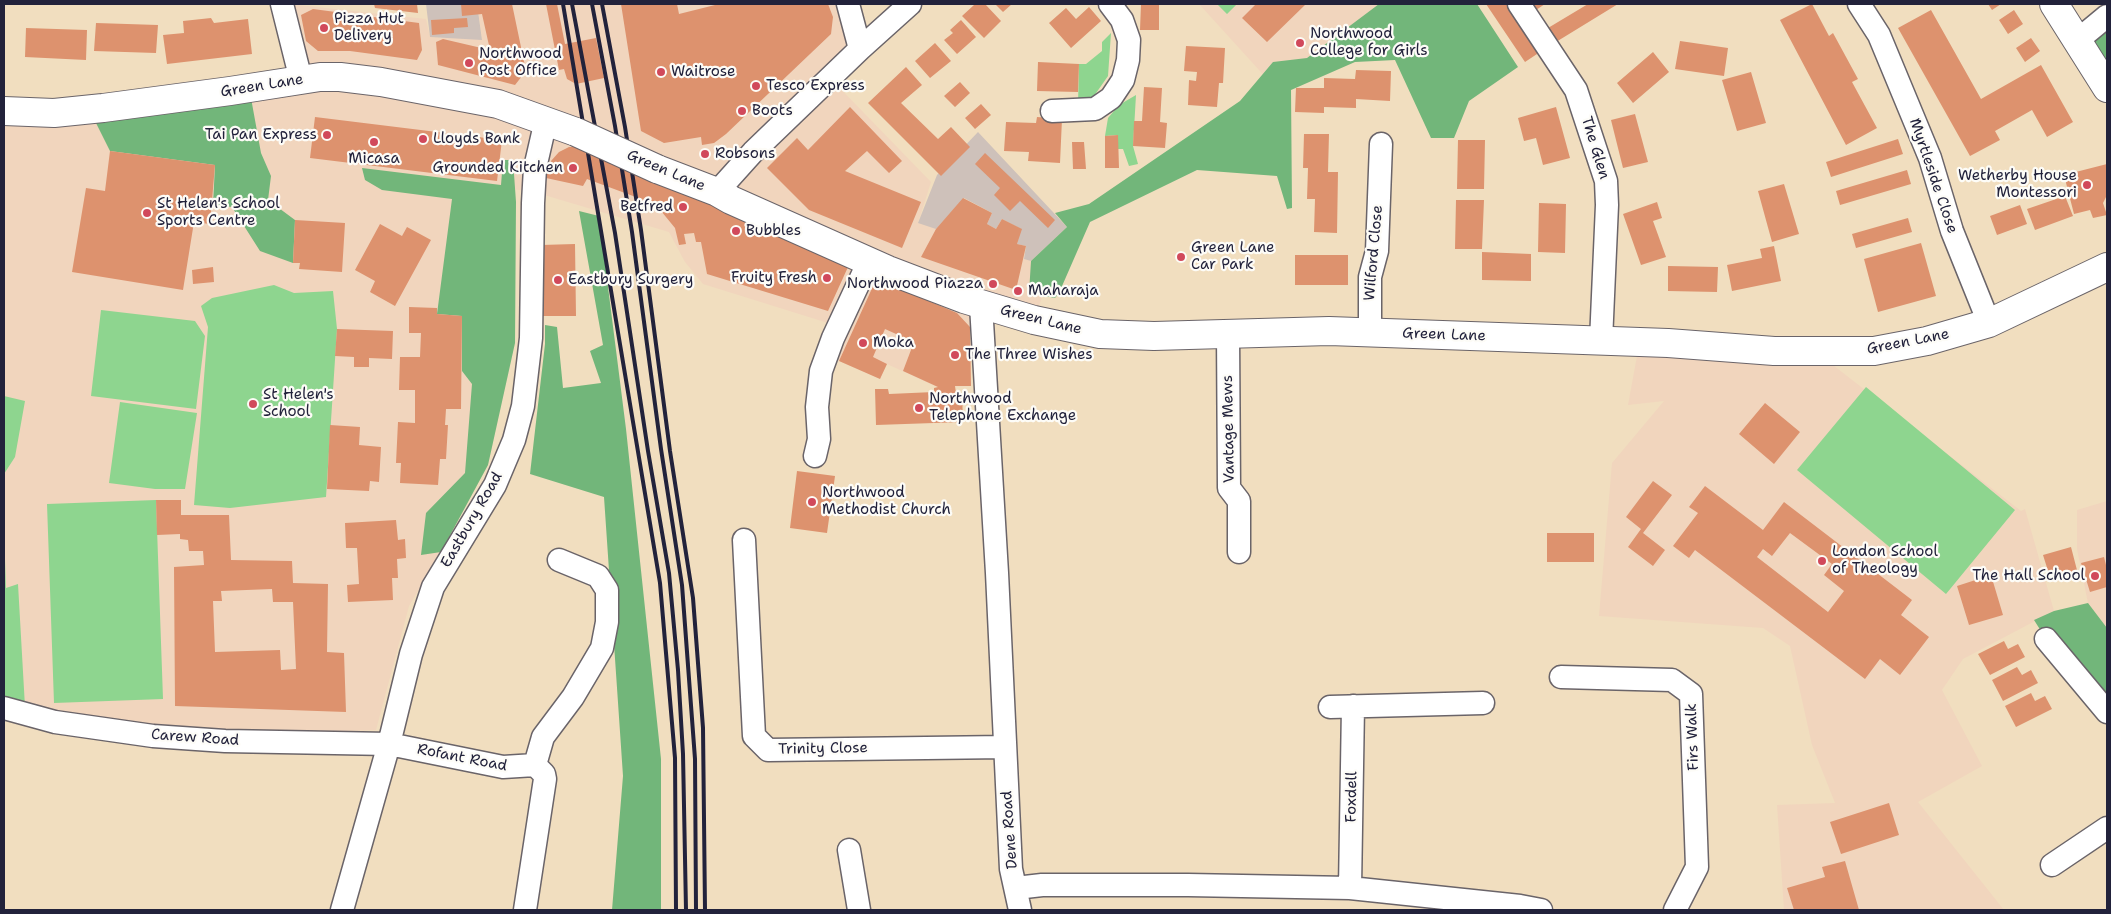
<!DOCTYPE html>
<html>
<head>
<meta charset="utf-8">
<style>
  body { margin:0 }
  #map { position:relative; width:2111px; height:914px; overflow:hidden; background:#f1debf; font-family:"Shantell Sans",sans-serif }
  canvas { display:block }
  .frame { position:absolute; inset:0; border:5px solid #22223b; pointer-events:none }
</style>
</head>
<body>
<div id="map">
<canvas width="2111" height="914"></canvas>
<div class="frame"></div>
</div>
<script>
const ctx = document.querySelector('canvas').getContext('2d');
ctx.lineJoin = 'round';
function fillPath(path, color) { ctx.fillStyle = color; ctx.fill(path, 'evenodd'); }
const toPath = rows => new Path2D(rows.map(r => 'M' + r).join(''));
function stroke(path, color, width, dash) { ctx.strokeStyle = color; ctx.lineWidth = width; ctx.lineCap = dash ? 'butt' : 'round'; ctx.setLineDash(dash || []); ctx.stroke(path); }
function drawText(font, color, halo, rows, align = 'center') {
  ctx.font = font + ' "Shantell Sans",sans-serif'; ctx.lineWidth = 4.5; ctx.setLineDash([]); ctx.textBaseline = 'middle'; ctx.strokeStyle = halo; ctx.fillStyle = color; for (const [text, x, y, turn = 0] of rows) {
    ctx.save(); ctx.translate(x, y); ctx.rotate((+turn || 0) * Math.PI / 180); ctx.textAlign = isNaN(turn) ? turn : align; if (halo) ctx.strokeText(text, 0, 0); ctx.fillText(text, 0, 0); ctx.restore();
  }
}
const built = toPath([
  [289,4,426,19,430,37,482,39,477,4,848,4,860,49,830,78,931,182,918,223,963,198,1022,229,1026,246,1024,259,1053,266,1034,320,970,316,971,386,937,387,887,364,880,379,839,361,828,323,703,284,685,262,669,232,534,192,342,166,515,193,515,343,488,465,441,552,409,606,376,730,225,735,170,731,4,701,4,120,294,92],
  [1199,4,1418,4,1269,81],
  [1637,356,1829,362,2021,511,2025,509,2054,611,1963,659,1942,690,1982,766,1918,802,2004,910,1784,910,1777,805,1835,803,1812,745,1790,646,1763,628,1599,616,1612,463,1664,401,1628,405],
  [2107,501,2107,628,2088,603,2077,549,2077,510]
]);
const industrial = toPath([
  [426,4,477,4,482,40,430,37],
  [978,132,1067,227,1031,261,1024,259,1026,246,1017,244,1021,229,1002,219,996,229,987,224,992,213,964,198,936,229,918,223,937,175]
]);
const green = toPath([
  [1217,4,1237,4,1227,14],
  [1111,33,1108,76,1094,96,1083,104,1078,105,1079,64,1086,64,1102,51,1102,42],
  [1136,95,1133,146,1138,164,1129,166,1123,149,1118,149,1118,135,1105,136,1108,118,1119,105],
  [274,285,294,293,333,291,337,329,326,497,230,508,194,505,208,327,201,306,212,298],
  [101,310,195,321,205,336,196,409,91,396],
  [1866,387,2015,510,1946,594,1797,470],
  [4,396,25,401,15,457,4,474],
  [120,402,197,413,185,489,155,489,109,483],
  [156,500,163,699,54,703,47,504],
  [4,530,6,588,18,584,25,707,4,701]
]);
const forest = toPath([
  [1379,4,1477,4,1518,67,1469,101,1454,138,1431,138,1395,60,1355,62,1291,90,1292,208,1287,209,1277,176,1197,170,1090,222,1059,293,1055,298,1029,293,1031,261,1067,227,1055,213,1089,204,1240,101,1273,62,1307,58],
  [2107,20,2107,77,2090,52,2091,33],
  [251,98,261,153,271,176,268,200,295,220,293,263,260,251,232,207,213,205,215,165,110,151,94,119],
  [503,160,513,160,516,202,515,343,488,465,441,552,421,555,426,513,465,473,472,384,462,371,462,316,437,314,452,199,382,190,365,180,362,168,501,185],
  [579,211,599,216,626,429,661,759,661,910,612,910,623,776,604,497,530,474,545,344,545,325,557,327,563,388,601,383,590,351,603,345],
  [2088,603,2107,628,2107,712,2046,639,2034,620,2054,611]
]);
const building = toPath([
  [374,4,417,4,418,13,375,8],
  [461,4,512,4,526,71,515,85,438,65,436,42,443,39,490,50,482,14,462,16],
  [546,4,557,4,565,44,596,38,604,78,576,84,567,79,564,69,559,70],
  [621,4,677,4,679,14,719,4,828,4,833,17,831,34,726,134,714,143,702,145,701,137,664,143,641,131],
  [972,4,985,4,1001,21,984,38,962,16,974,5],
  [995,4,1012,4,1003,12],
  [1141,4,1159,4,1159,30,1140,30],
  [1256,4,1306,4,1267,42,1242,18],
  [1486,4,1508,4,1540,52,1525,62],
  [1527,4,1545,4,1533,12],
  [1588,4,1618,4,1556,42,1548,28],
  [1812,4,1829,36,1833,33,1858,79,1852,82,1877,128,1846,145,1780,20],
  [1988,4,2001,4,1992,10],
  [1089,7,1101,21,1071,48,1049,23,1066,8,1076,19],
  [313,9,419,23,422,50,417,60,350,51,318,51,306,41,301,15],
  [1931,10,1981,99,2041,65,2073,122,2047,137,2032,110,1995,131,2000,140,1970,156,1898,28],
  [2014,10,2023,24,2008,34,1999,20],
  [211,18,214,23,248,19,252,54,167,64,163,35,184,33,183,21],
  [467,18,468,27,454,28,454,33,432,35,431,20],
  [961,20,976,37,957,54,944,40,953,33,950,30],
  [96,23,158,25,156,53,94,51],
  [26,28,87,30,86,60,25,57],
  [2031,38,2040,51,2025,62,2016,48],
  [1680,41,1728,48,1724,76,1675,69],
  [935,43,951,61,930,78,915,61],
  [1186,46,1225,48,1223,83,1219,83,1217,107,1188,105,1189,80,1196,81,1197,72,1184,71],
  [1653,52,1669,72,1633,103,1617,83],
  [1038,62,1079,64,1078,92,1037,91],
  [906,67,922,85,901,103,938,139,951,127,970,147,941,176,868,103],
  [1356,70,1391,71,1390,101,1356,99,1356,108,1324,107,1324,113,1295,112,1296,88,1324,88,1324,78,1355,79],
  [1751,72,1766,123,1737,131,1722,80],
  [960,82,970,93,955,107,944,96],
  [1144,87,1162,88,1160,122,1167,123,1165,148,1133,146,1134,121,1142,121],
  [981,104,991,115,975,129,965,118],
  [850,107,902,161,889,173,867,151,845,171,921,202,902,248,809,210,767,168,797,138,808,150],
  [1556,107,1570,158,1543,165,1536,138,1524,141,1518,118],
  [1635,114,1648,162,1623,168,1611,120],
  [315,117,502,140,497,181,310,158],
  [1037,117,1062,119,1060,163,1028,161,1029,152,1004,151,1006,122,1036,123],
  [1304,134,1329,134,1328,172,1338,172,1337,233,1314,232,1315,199,1307,199,1308,168,1303,168],
  [1118,135,1119,168,1105,168,1105,136],
  [1898,139,1903,154,1831,177,1826,162],
  [1458,140,1485,140,1484,189,1457,189],
  [1072,142,1084,142,1086,169,1073,169],
  [569,147,583,147,848,267,828,311,707,274,701,242,696,242,694,233,684,234,686,244,679,245,675,228,657,206,652,203,587,179,583,186,546,178,551,161,559,152],
  [110,151,215,165,210,224,194,222,183,290,72,272,86,188,105,191],
  [985,153,1055,220,1048,228,1020,201,1010,211,994,195,1000,188,975,164],
  [2107,164,2107,195,2103,203,2107,215,2093,218,2090,210,2074,214,2064,175],
  [1907,170,1911,184,1840,205,1836,191],
  [1784,184,1799,234,1772,242,1758,191],
  [2065,196,2073,216,2035,230,2027,209],
  [963,198,992,213,987,224,996,229,1002,219,1022,229,1017,244,1026,246,1016,290,921,257,936,229],
  [1456,200,1484,200,1482,249,1455,249],
  [1657,202,1662,218,1653,221,1666,257,1641,265,1623,214],
  [1539,203,1566,204,1565,253,1538,252],
  [2020,205,2027,224,1997,235,1990,216],
  [1908,218,1912,232,1856,248,1852,234],
  [295,220,345,223,342,272,299,269,300,263,293,263],
  [380,224,402,236,407,227,431,240,395,306,370,292,375,281,355,270],
  [1921,243,1936,296,1878,312,1864,259],
  [575,244,576,316,542,316,541,245],
  [1774,246,1781,281,1732,291,1727,265,1762,258,1760,249],
  [1482,252,1531,254,1531,281,1482,280],
  [1295,255,1348,255,1348,285,1295,285],
  [1668,266,1718,267,1717,292,1668,291],
  [213,267,214,282,193,284,192,270],
  [882,281,957,313,970,327,971,386,955,386,956,393,962,393,963,422,876,425,875,389,888,389,889,394,934,392,934,388,938,387,903,371,914,342,885,329,873,357,887,364,880,379,839,361,874,284],
  [409,307,437,308,437,314,462,316,461,409,446,409,445,425,448,425,446,459,440,459,438,485,400,483,401,463,396,463,398,422,415,423,415,390,399,390,400,357,420,357,421,333,409,333],
  [337,329,393,331,392,359,369,358,369,367,354,367,354,357,335,356],
  [1765,403,1800,432,1774,464,1739,434],
  [330,425,360,427,359,445,381,447,379,482,370,481,369,491,327,489],
  [797,471,835,476,827,533,790,528],
  [1653,481,1672,495,1643,533,1665,550,1653,566,1628,547,1641,529,1626,517],
  [1705,486,1763,530,1784,502,1912,600,1901,615,1929,637,1900,675,1880,659,1865,679,1695,550,1689,558,1673,546,1698,513,1689,507],
  [1790,533,1832,564,1824,575,1844,591,1828,612,1757,557,1763,549,1772,556],
  [156,500,181,500,181,515,229,515,231,560,292,561,293,583,328,584,327,652,344,653,346,712,175,706,174,567,204,565,203,551,189,551,188,540,180,539,180,534,157,535],
  [272,589,273,602,293,602,296,669,281,670,280,650,215,652,213,601,222,601,221,591],
  [396,520,398,540,405,539,406,558,397,559,398,578,392,578,393,600,348,602,347,585,359,584,357,548,346,548,345,523],
  [1547,533,1594,533,1594,562,1547,562],
  [2071,547,2078,574,2062,578,2061,571,2049,574,2043,555],
  [2104,557,2107,569,2107,587,2090,592,2081,563],
  [1991,575,2003,615,1969,625,1957,586],
  [2004,641,2008,649,2018,644,2025,657,1990,675,1978,654],
  [2017,667,2022,675,2031,670,2038,683,2003,701,1992,680],
  [2031,693,2035,701,2045,696,2052,709,2016,727,2005,706],
  [1889,803,1899,835,1841,854,1830,822],
  [1845,861,1859,910,1794,910,1787,888,1825,877,1822,867]
]);
const minor = toPath([
  [282,4,301,80],
  [848,4,860,49],
  [1519,4,1576,90,1606,181,1607,205,1601,341],
  [1859,4,1879,35,1930,158,1952,231,1989,323],
  [2078,40,2107,16],
  [1052,111,1095,109,1111,98,1123,80,1128,60,1129,40,1122,20,1110,4],
  [717,192,753,152,860,49,910,4],
  [981,305,997,573,1011,869,1020,910],
  [1228,333,1229,488,1239,501,1239,552],
  [1370,333,1370,277,1377,251,1381,144],
  [815,456,819,439,817,407,821,371,833,338,869,261],
  [744,540,754,736,768,750,1005,747],
  [2046,639,2107,712],
  [1561,677,1672,680,1691,694,1697,867,1675,910],
  [1330,707,1483,703],
  [4,708,55,722,153,736,225,741,389,744,503,767,535,765,544,774,545,779,525,910],
  [535,765,543,737,573,697,602,648,607,622,607,590,598,576,559,560],
  [849,850,859,910],
  [2052,865,2107,828],
  [1016,888,1042,885,1188,885,1350,888,1520,906,1541,910],
  [1350,888,1353,706],
  [342,910,389,744,411,654,433,587,495,485,514,440,523,406,531,338,533,203,535,168,546,120]
]);
const major = toPath([
  [2054,4,2107,88],
  [4,111,54,113,103,108,230,91,320,77,340,77,381,82,498,104,576,132],
  [657,169,717,192,731,200,888,270,964,299,1034,320,1100,334,1154,336,1329,331,1668,343,1774,351,1874,351,1927,341,1989,323,2107,267]
]);
const rail = toPath([
  [563,4,660,583,675,758,676,910],
  [572,4,615,233,648,451,669,573,678,670,683,754,686,910],
  [592,4,615,126,632,232,661,449,682,585,695,759,696,910],
  [602,4,625,127,641,230,670,451,693,598,703,728,705,910]
]);
const majorBridge = toPath([
  [576,132,657,169]
]);
const markers = [
  [324,28,5,"#d1495b"],
  [1300,43,5,"#d1495b"],
  [469,63,5,"#d1495b"],
  [661,72,5,"#d1495b"],
  [756,86,5,"#d1495b"],
  [742,111,5,"#d1495b"],
  [327,135,5,"#d1495b"],
  [423,139,5,"#d1495b"],
  [374,142,5,"#d1495b"],
  [705,154,5,"#d1495b"],
  [573,168,5,"#d1495b"],
  [2087,185,5,"#d1495b"],
  [683,207,5,"#d1495b"],
  [147,213,5,"#d1495b"],
  [736,231,5,"#d1495b"],
  [1181,257,5,"#d1495b"],
  [827,278,5,"#d1495b"],
  [558,280,5,"#d1495b"],
  [993,284,5,"#d1495b"],
  [1018,291,5,"#d1495b"],
  [863,343,5,"#d1495b"],
  [955,355,5,"#d1495b"],
  [253,404,5,"#d1495b"],
  [919,408,5,"#d1495b"],
  [812,502,5,"#d1495b"],
  [1822,561,5,"#d1495b"],
  [2095,576,5,"#d1495b"]
];
const poiNames = [
  ["Pizza Hut",334,19],
  ["Delivery",334,36],
  ["Northwood",1310,34],
  ["College for Girls",1310,51],
  ["Northwood",479,54],
  ["Post Office",479,71],
  ["Waitrose",671,72],
  ["Tesco Express",766,86],
  ["Boots",752,111],
  ["Tai Pan Express",317,135,"right"],
  ["Lloyds Bank",433,139],
  ["Robsons",715,154],
  ["Micasa",374,159,"center"],
  ["Grounded Kitchen",563,168,"right"],
  ["Wetherby House",2077,176,"right"],
  ["Montessori",2077,193,"right"],
  ["St Helen's School",157,204],
  ["Sports Centre",157,221],
  ["Betfred",673,207,"right"],
  ["Bubbles",746,231],
  ["Green Lane",1191,248],
  ["Car Park",1191,265],
  ["Fruity Fresh",817,278,"right"],
  ["Eastbury Surgery",568,280],
  ["Northwood Piazza",983,284,"right"],
  ["Maharaja",1028,291],
  ["Moka",873,343],
  ["The Three Wishes",965,355],
  ["St Helen's",263,395],
  ["School",263,412],
  ["Northwood",929,399],
  ["Telephone Exchange",929,416],
  ["Northwood",822,493],
  ["Methodist Church",822,510],
  ["London School",1832,552],
  ["of Theology",1832,569],
  ["The Hall School",2085,576,"right"]
];
const streetNames = [
  ["Green Lane",262,86,-9],
  ["The Glen",1595,148,73],
  ["Green Lane",666,171,23],
  ["Myrtleside Close",1933,176,71],
  ["Wilford Close",1374,253,-85],
  ["Green Lane",1041,320,14],
  ["Green Lane",1444,335,2],
  ["Green Lane",1908,342,-11],
  ["Vantage Mews",1229,429,-91],
  ["Eastbury Road",472,520,-60],
  ["Firs Walk",1693,737,-92],
  ["Carew Road",195,738,4],
  ["Trinity Close",823,749,-1],
  ["Rofant Road",462,758,11],
  ["Foxdell",1352,797,-89],
  ["Dene Road",1010,830,-94]
];
fillPath(built, '#f1d5bd');
fillPath(industrial, '#cec1ba');
fillPath(green, '#8ed58f');
fillPath(forest, '#72b67a');
fillPath(building, '#dd926e');
stroke(minor, '#6a6469', 25);
stroke(major, '#6a6469', 30);
stroke(minor, '#fff', 22);
stroke(major, '#fff', 28);
stroke(rail, '#22223b', 4);
stroke(majorBridge, '#6a6469', 30, []);
stroke(majorBridge, '#fff', 28);
for (const [x, y, r, color] of markers) { const dot = new Path2D(); dot.arc(x, y, r, 0, 2 * Math.PI); ctx.fillStyle = color; ctx.fill(dot); stroke(dot, '#fdfcf7', 2); }
drawText('15px', '#22223b', '#fdfcf7', poiNames, 'left');
drawText('15px', '#22223b', '#fdfcf7', streetNames);
</script>
</body>
</html>
